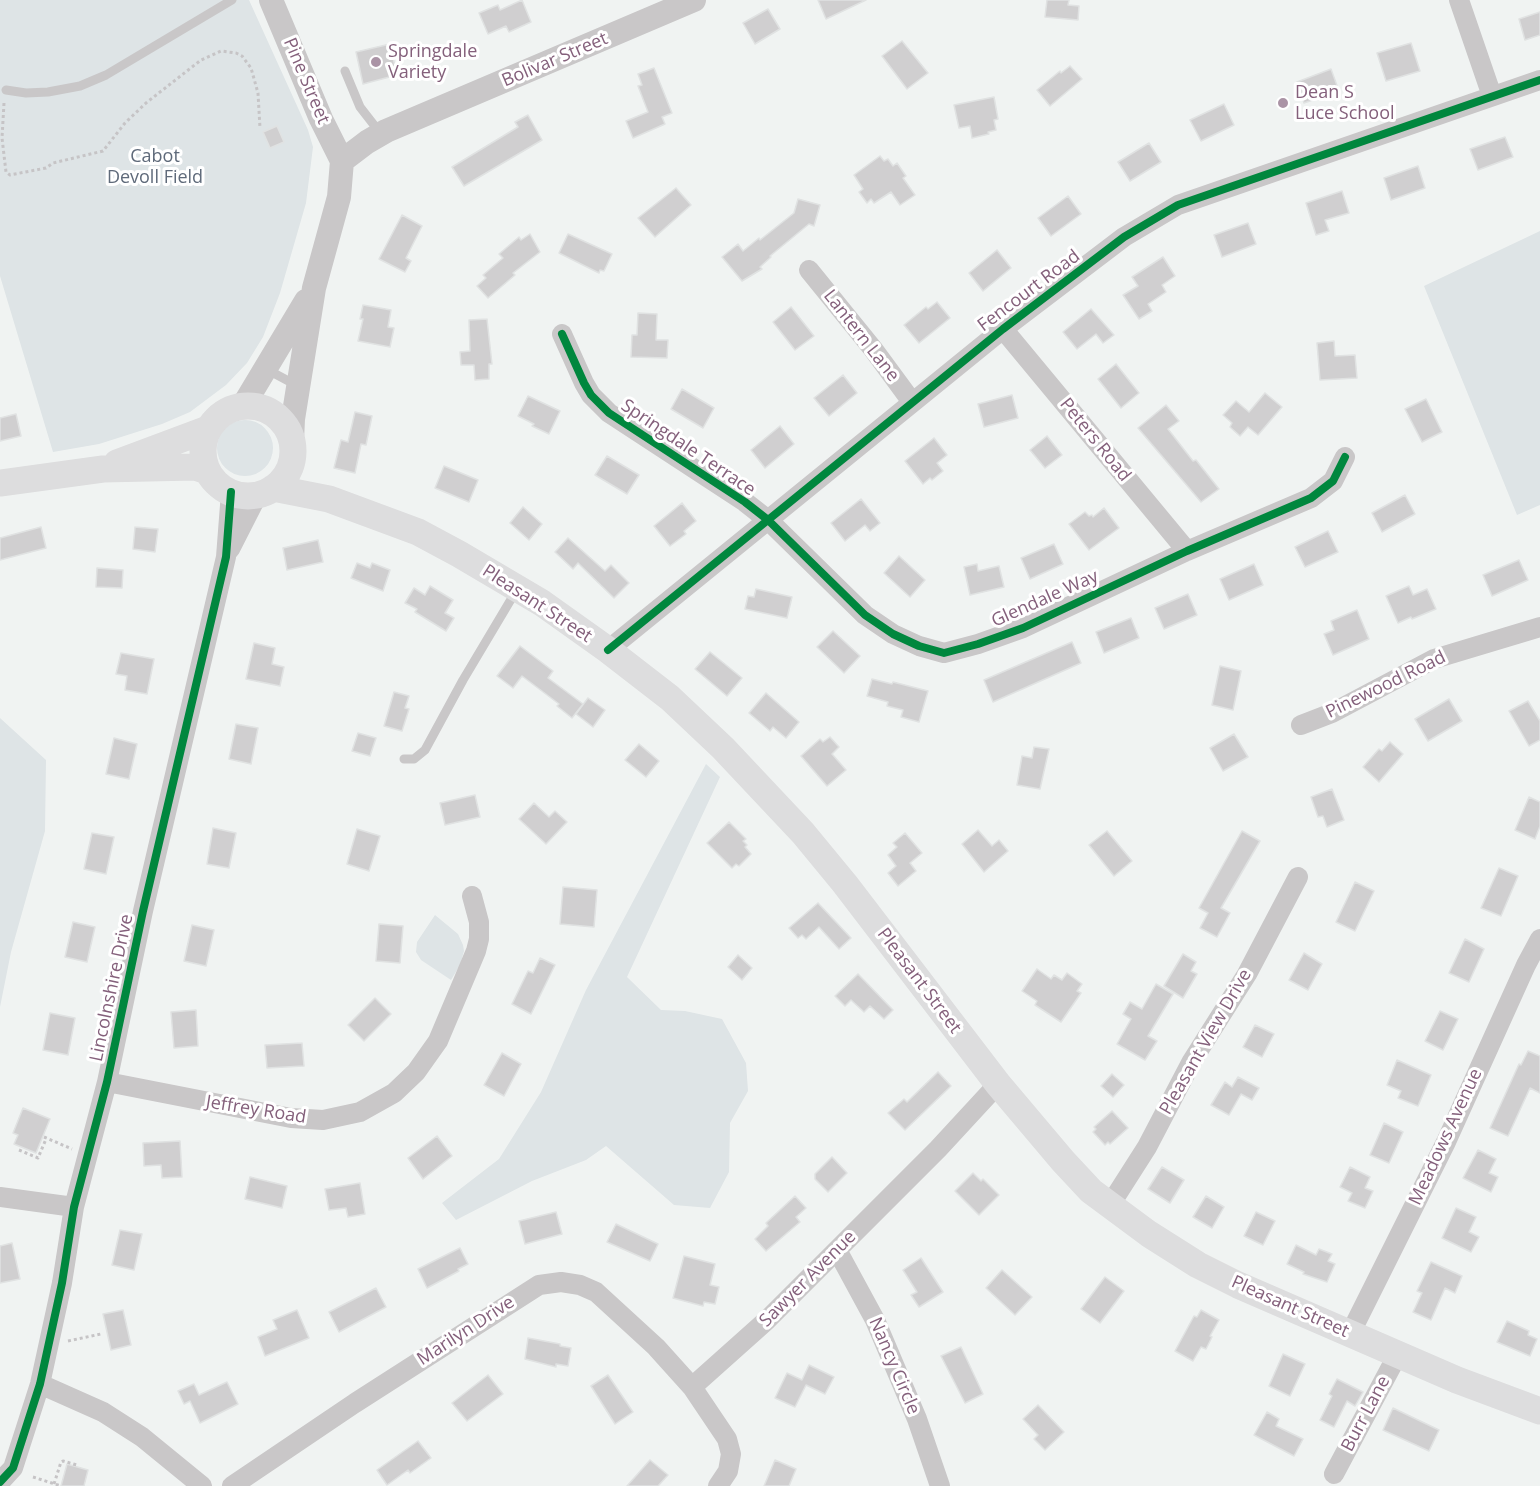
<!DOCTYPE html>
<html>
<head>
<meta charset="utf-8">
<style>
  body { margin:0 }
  canvas { display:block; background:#f0f3f2 }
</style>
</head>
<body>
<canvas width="1540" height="1486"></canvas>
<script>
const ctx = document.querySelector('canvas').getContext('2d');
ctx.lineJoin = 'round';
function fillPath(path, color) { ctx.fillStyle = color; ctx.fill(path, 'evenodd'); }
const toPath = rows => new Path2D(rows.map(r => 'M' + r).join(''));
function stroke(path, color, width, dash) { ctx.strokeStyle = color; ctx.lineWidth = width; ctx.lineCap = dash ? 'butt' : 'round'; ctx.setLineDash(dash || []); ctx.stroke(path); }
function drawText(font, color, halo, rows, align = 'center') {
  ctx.font = font + ' "Open Sans",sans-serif'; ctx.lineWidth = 6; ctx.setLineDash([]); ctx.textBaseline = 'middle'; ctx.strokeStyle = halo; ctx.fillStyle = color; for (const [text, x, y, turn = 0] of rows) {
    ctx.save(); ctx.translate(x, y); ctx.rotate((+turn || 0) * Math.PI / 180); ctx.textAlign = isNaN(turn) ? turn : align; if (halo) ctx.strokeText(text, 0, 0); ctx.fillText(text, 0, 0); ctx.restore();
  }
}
const green = toPath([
  [0,0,249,0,308,130,313,147,306,203,280,293,263,337,247,363,226,385,190,412,162,424,99,444,53,452,0,276],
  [1540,231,1540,505,1517,515,1424,286],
  '217 448a28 28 0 1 1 56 0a28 28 0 1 1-56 0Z',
  [0,718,46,760,45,831,11,952,0,1007],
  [706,764,720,777,627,977,661,1010,685,1011,722,1019,746,1063,748,1091,730,1123,729,1172,710,1208,674,1205,606,1146,586,1160,532,1181,456,1220,442,1203,499,1159,541,1092,586,990],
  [435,915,458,934,463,945,464,951,460,965,451,980,421,960,416,952,417,942]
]);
const building = toPath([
  [522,0,531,22,509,32,506,26,488,34,479,13,498,5,500,10,522,0],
  [818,0,866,0,826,19,818,0],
  [1047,0,1069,0,1068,5,1079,6,1078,20,1045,17,1047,0],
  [768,9,780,29,755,44,743,23,768,9],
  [1540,12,1540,35,1525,40,1519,19,1540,12],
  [902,41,928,73,907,89,882,56,902,41],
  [1411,43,1420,71,1386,81,1377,53,1411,43],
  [390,44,397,75,363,84,356,52,390,44],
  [1070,66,1082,79,1050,106,1037,90,1060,71,1061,73,1070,66],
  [654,68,672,113,662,117,665,124,633,138,626,121,648,112,638,86,642,85,638,74,654,68],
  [1331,69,1339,91,1304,103,1297,82,1331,69],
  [994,97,998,119,994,120,996,130,988,132,989,134,972,138,970,126,959,128,954,105,994,97],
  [1224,104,1234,125,1201,141,1190,120,1224,104],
  [528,115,542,140,464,186,452,167,518,127,515,122,528,115],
  [277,126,284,142,270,148,263,132,277,126],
  [1505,137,1513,157,1478,170,1470,149,1505,137],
  [1149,143,1161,162,1130,181,1118,162,1149,143],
  [880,156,884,161,888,159,893,166,897,163,906,176,903,178,915,195,900,205,891,192,874,203,871,199,867,203,859,192,863,189,854,175,880,156],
  [1418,166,1425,188,1391,200,1384,178,1418,166],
  [676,188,691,205,655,237,638,218,676,188],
  [1342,191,1349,213,1325,220,1329,231,1316,235,1306,203,1342,191],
  [1068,196,1081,214,1051,236,1038,218,1068,196],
  [798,199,820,205,814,226,809,224,770,256,771,257,760,267,762,269,742,281,722,257,738,244,743,251,759,238,760,240,794,213,798,199],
  [402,215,422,226,406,258,411,261,405,272,379,259,402,215],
  [1248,223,1256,244,1222,257,1214,235,1248,223],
  [530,234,540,252,513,273,515,275,488,298,477,286,486,278,483,275,503,258,499,254,519,237,521,240,530,234],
  [568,234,612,254,604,271,600,270,599,273,559,253,568,234],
  [997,250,1011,268,983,291,969,273,997,250],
  [1163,257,1175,276,1162,285,1166,292,1148,304,1152,311,1139,319,1123,295,1138,286,1132,277,1163,257],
  [937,302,950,318,919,343,904,325,926,307,928,309,937,302],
  [363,305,391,310,388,327,394,328,390,347,358,341,363,319,360,319,363,305],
  [791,307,814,336,795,350,773,322,791,307],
  [1091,309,1114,335,1103,343,1096,334,1077,349,1063,332,1091,309],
  [638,313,657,314,656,340,668,340,667,358,631,357,632,335,637,335,638,313],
  [487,319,492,364,489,364,489,379,475,380,474,365,461,365,460,352,470,351,469,320,487,319],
  [1334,341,1335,356,1355,355,1357,378,1320,380,1317,343,1334,341],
  [1116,364,1139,393,1121,408,1098,379,1116,364],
  [843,375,857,393,829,416,814,398,843,375],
  [682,389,714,408,703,428,671,409,682,389],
  [1265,393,1282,407,1258,435,1248,427,1240,436,1230,427,1232,423,1223,415,1236,401,1249,412,1265,393],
  [1012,395,1018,418,984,427,978,404,1012,395],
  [528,396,560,411,549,434,532,426,534,424,518,416,528,396],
  [1426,399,1442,432,1422,442,1405,409,1426,399],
  [1166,405,1179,421,1168,429,1193,461,1196,460,1219,489,1201,502,1138,428,1166,405],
  [355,412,372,416,366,445,361,444,355,473,334,468,341,440,348,442,355,412],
  [16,414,21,436,0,441,0,418,16,414],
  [780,426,794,444,765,468,751,450,780,426],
  [1047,436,1062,455,1045,468,1030,450,1047,436],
  [934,438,947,455,937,463,943,471,932,480,930,478,923,484,905,461,934,438],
  [607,456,639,475,627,494,595,475,607,456],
  [444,466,478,480,469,502,435,488,444,466],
  [1405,495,1415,514,1382,532,1372,513,1405,495],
  [861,499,880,523,870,531,865,525,845,541,831,523,861,499],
  [682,503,696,521,684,531,686,534,670,546,654,526,682,503],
  [523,507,542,524,529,540,510,523,523,507],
  [1104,508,1119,528,1089,550,1069,524,1085,512,1089,516,1092,515,1093,517,1104,508],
  [41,527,46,548,0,560,0,538,41,527],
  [135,527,158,529,155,552,133,549,135,527],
  [1328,531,1338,552,1305,567,1295,547,1328,531],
  [568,538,605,571,611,565,629,583,614,598,578,563,573,569,555,552,568,538],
  [318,540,323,562,287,570,283,548,318,540],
  [1054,544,1063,564,1030,579,1021,558,1054,544],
  [899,556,925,580,910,597,884,573,899,556],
  [1519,560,1528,580,1492,596,1483,575,1519,560],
  [357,563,370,568,372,563,390,570,383,591,351,578,357,563],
  [977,564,978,571,999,566,1004,587,970,595,964,567,977,564],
  [1254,564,1263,585,1229,600,1220,579,1254,564],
  [97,568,123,570,122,588,96,587,97,568],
  [430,586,453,600,445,613,454,618,446,631,415,612,417,609,405,603,414,588,425,595,430,586],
  [1409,586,1413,595,1427,589,1436,609,1412,619,1411,617,1398,623,1386,596,1409,586],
  [756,589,792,597,787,618,745,609,748,596,754,597,756,589],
  [1188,594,1197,615,1164,629,1155,608,1188,594],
  [1357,610,1369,639,1333,655,1324,634,1334,630,1331,621,1357,610],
  [1131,618,1139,638,1104,653,1096,632,1131,618],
  [833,631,860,656,844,673,817,647,833,631],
  [1072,642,1081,663,993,702,984,680,1072,642],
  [254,643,275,648,272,664,284,667,280,686,246,679,254,643],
  [520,646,553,671,548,678,583,704,572,718,557,706,559,704,522,676,513,688,497,676,520,646],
  [710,652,742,678,727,696,695,669,710,652],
  [121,653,154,659,147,694,125,690,127,676,116,674,121,653],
  [1220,666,1241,671,1233,710,1212,705,1220,666],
  [872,679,892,684,893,682,928,691,919,722,901,717,903,710,887,706,888,702,867,696,872,679],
  [394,692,409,696,405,708,409,709,402,731,384,726,394,692],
  [766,693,799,722,786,738,773,727,770,731,749,713,766,693],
  [588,698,605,710,593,727,576,714,588,698],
  [1449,699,1462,721,1428,741,1415,719,1449,699],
  [1528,701,1540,721,1540,740,1529,746,1509,711,1528,701],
  [236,724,258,728,251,764,229,759,236,724],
  [358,733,376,738,370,756,352,751,358,733],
  [1234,734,1248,757,1223,771,1210,748,1234,734],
  [830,737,839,747,832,754,846,770,827,786,801,756,820,739,823,742,830,737],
  [114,738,137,744,129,779,106,774,114,738],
  [1390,742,1403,754,1379,782,1363,767,1379,749,1382,751,1390,742],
  [639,744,659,761,646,777,625,760,639,744],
  [1034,747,1049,749,1040,789,1017,785,1022,756,1032,758,1034,747],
  [1332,789,1344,820,1327,827,1323,816,1318,817,1311,797,1332,789],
  [475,795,480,817,445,825,440,803,475,795],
  [1529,797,1540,802,1540,826,1535,839,1515,830,1529,797],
  [534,803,549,817,555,811,567,822,546,844,519,819,534,803],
  [729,822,746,839,743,841,747,845,745,847,751,854,739,866,736,864,732,868,707,843,729,822],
  [213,828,236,833,229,868,207,864,213,828],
  [357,829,380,836,369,871,347,864,357,829],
  [978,830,992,846,999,840,1008,851,984,872,962,844,978,830],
  [1107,831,1132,861,1114,876,1089,845,1107,831],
  [1242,831,1260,841,1221,908,1230,913,1217,937,1200,928,1208,913,1199,908,1242,831],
  [92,833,114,837,106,874,84,869,92,833],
  [905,833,922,853,910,863,916,871,898,886,888,873,896,866,888,855,897,847,893,843,905,833],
  [1499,868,1518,876,1501,916,1481,908,1499,868],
  [1355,882,1374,891,1355,931,1336,922,1355,882],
  [563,887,597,890,594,927,560,924,563,887],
  [818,903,851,938,839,949,819,927,806,939,802,935,798,938,789,928,818,903],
  [73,922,95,927,87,962,65,957,73,922],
  [379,924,403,926,400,963,376,961,379,924],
  [192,925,214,930,206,966,184,961,192,925],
  [1465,939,1484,949,1469,982,1449,973,1465,939],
  [1304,953,1322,964,1308,990,1289,980,1304,953],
  [1183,954,1196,962,1191,971,1197,974,1183,998,1164,986,1183,954],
  [738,955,752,968,742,980,728,967,738,955],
  [540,958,555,965,531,1014,512,1004,528,971,533,973,540,958],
  [1037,969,1051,979,1054,975,1062,980,1067,973,1082,984,1077,991,1081,993,1061,1022,1035,1005,1037,1001,1022,991,1037,969],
  [858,974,893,1010,884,1019,870,1006,864,1012,851,1000,845,1006,835,996,858,974],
  [1156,984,1173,994,1148,1036,1157,1041,1145,1060,1117,1044,1131,1019,1123,1014,1130,1002,1142,1009,1156,984],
  [375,998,391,1014,364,1041,348,1025,375,998],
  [196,1010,198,1046,174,1048,171,1012,196,1010],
  [1440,1011,1458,1019,1443,1050,1425,1041,1440,1011],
  [50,1013,75,1018,68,1055,43,1050,50,1013],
  [1255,1025,1274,1034,1262,1057,1243,1047,1255,1025],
  [302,1043,304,1066,267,1068,265,1045,302,1043],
  [1528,1051,1540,1056,1540,1093,1530,1088,1508,1136,1490,1128,1519,1064,1521,1065,1528,1051],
  [502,1053,521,1064,504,1096,484,1085,502,1053],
  [1397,1060,1431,1075,1418,1106,1398,1098,1401,1091,1387,1085,1397,1060],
  [938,1072,951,1086,905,1130,888,1113,904,1099,907,1102,938,1072],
  [1112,1074,1124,1085,1113,1097,1101,1086,1112,1074],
  [1238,1077,1259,1088,1252,1100,1241,1094,1229,1115,1211,1105,1225,1082,1232,1087,1238,1077],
  [23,1108,50,1119,36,1153,14,1144,18,1135,13,1133,23,1108],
  [1112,1111,1128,1128,1110,1144,1108,1142,1105,1145,1093,1132,1096,1129,1094,1127,1112,1111],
  [1384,1123,1403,1132,1389,1163,1370,1155,1384,1123],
  [437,1136,452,1156,423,1179,408,1158,437,1136],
  [180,1141,182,1177,162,1178,161,1165,144,1166,143,1143,180,1141],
  [1478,1150,1496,1159,1489,1173,1498,1177,1491,1192,1463,1178,1478,1150],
  [832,1157,847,1173,828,1192,815,1179,815,1174,832,1157],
  [1162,1167,1184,1180,1170,1203,1148,1189,1162,1167],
  [1350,1167,1370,1177,1365,1188,1373,1191,1365,1208,1348,1201,1352,1193,1340,1187,1350,1167],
  [973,1173,981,1181,983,1179,999,1195,979,1215,955,1191,973,1173],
  [250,1177,287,1186,282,1208,245,1199,250,1177],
  [360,1183,365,1214,348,1217,346,1208,329,1210,325,1189,360,1183],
  [795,1196,806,1208,796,1217,800,1222,766,1251,755,1239,768,1226,766,1223,795,1196],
  [1206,1196,1224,1207,1212,1228,1193,1217,1206,1196],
  [1456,1208,1476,1217,1469,1232,1479,1237,1471,1252,1442,1238,1456,1208],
  [556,1212,562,1234,525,1244,519,1221,556,1212],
  [1256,1212,1275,1221,1263,1245,1244,1236,1256,1212],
  [616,1224,658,1244,650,1261,607,1242,616,1224],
  [120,1230,142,1234,134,1270,112,1265,120,1230],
  [12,1243,20,1279,0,1283,0,1246,12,1243],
  [1296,1245,1316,1255,1319,1249,1332,1254,1328,1261,1335,1264,1327,1282,1303,1274,1304,1272,1287,1264,1296,1245],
  [460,1248,468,1264,458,1269,459,1271,427,1288,418,1269,460,1248],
  [684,1256,715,1264,710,1285,719,1287,715,1304,704,1302,703,1306,673,1298,684,1256],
  [921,1258,943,1292,919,1307,911,1295,917,1292,903,1270,921,1258],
  [1431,1262,1462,1276,1455,1293,1445,1288,1431,1320,1413,1312,1422,1293,1417,1291,1431,1262],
  [1002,1270,1032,1297,1015,1315,986,1288,1002,1270],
  [1105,1277,1124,1291,1100,1323,1081,1309,1105,1277],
  [376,1288,386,1307,339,1332,329,1312,376,1288],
  [123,1310,131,1345,111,1350,103,1314,123,1310],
  [297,1310,309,1338,265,1356,258,1337,277,1329,273,1320,297,1310],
  [1201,1310,1219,1320,1210,1336,1212,1337,1206,1349,1201,1347,1193,1361,1175,1351,1194,1316,1197,1317,1201,1310],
  [1507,1321,1529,1331,1528,1335,1537,1339,1530,1356,1497,1342,1507,1321],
  [528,1338,560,1344,560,1346,571,1348,568,1366,556,1364,556,1367,525,1359,528,1338],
  [961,1347,983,1394,965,1403,941,1356,961,1347],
  [1283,1354,1305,1364,1290,1396,1269,1386,1283,1354],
  [809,1365,834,1377,825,1394,806,1385,795,1407,775,1398,787,1373,802,1380,809,1365],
  [488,1375,503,1394,467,1421,452,1403,488,1375],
  [608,1375,633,1412,615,1424,591,1386,608,1375],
  [1337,1379,1363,1392,1355,1406,1347,1401,1334,1427,1320,1420,1332,1396,1329,1394,1337,1379],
  [227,1382,238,1404,200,1423,190,1401,184,1404,178,1391,194,1384,199,1395,227,1382],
  [1038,1405,1064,1432,1045,1450,1034,1439,1038,1435,1023,1419,1038,1405],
  [1393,1408,1439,1430,1429,1451,1383,1430,1393,1408],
  [1267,1412,1279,1419,1276,1426,1303,1439,1294,1456,1254,1435,1267,1412],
  [418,1441,431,1458,410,1473,408,1470,387,1485,377,1470,418,1441],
  [650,1460,668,1475,658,1486,627,1486,650,1460],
  [775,1460,796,1469,789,1486,764,1486,775,1460],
  [67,1464,88,1470,84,1486,61,1486,67,1464]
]);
const path = toPath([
  [4,103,2,138,6,172,10,175,46,168,53,163,103,151,125,123,146,103,201,60,221,51,236,53,242,56,251,68,258,93,260,128],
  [44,1137,72,1149],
  [19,1150,38,1158,46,1139],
  [68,1341,101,1334],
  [33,1477,61,1486],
  [54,1484,61,1462,63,1461,77,1465]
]);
const service = toPath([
  [345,71,360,107,381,134],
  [6,90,26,93,48,92,80,86,106,75,232,0],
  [266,369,296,385],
  [404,759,414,759,425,750,463,680,516,591]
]);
const minor = toPath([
  [1459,0,1492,96],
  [809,270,873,349,912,402],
  [1003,329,1187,551],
  [562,334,584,383,591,395,609,413,745,502,768,520,865,615,893,634,919,646,944,653,978,644,1023,628,1187,551,1311,498,1333,481,1345,457],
  [230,549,258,494],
  [608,650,1003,329,1124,237,1178,205,1540,80],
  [1301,725,1332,713,1434,659,1540,627],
  [107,1082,291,1118,323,1120,360,1112,394,1093,416,1072,438,1041,476,951,479,939,479,922,472,896],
  [0,1197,74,1207],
  [1110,1205,1147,1147,1192,1061,1247,974,1298,877],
  [837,1250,875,1320,917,1419,940,1486],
  [1350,1334,1446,1142,1526,965,1540,939],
  [40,1384,103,1412,142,1437,202,1486],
  [1334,1474,1398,1354],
  [0,1482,13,1468,40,1384,62,1283,74,1207,107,1082,143,911,226,557,231,492],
  [232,1486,355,1403,539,1285,561,1282,580,1285,596,1292,656,1347,692,1387],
  [718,1486,728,1471,731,1454,727,1439,692,1387,767,1320,938,1149,998,1084]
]);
const tertiary = toPath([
  [271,0,321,119,342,161,339,197,314,288,293,419,292,441],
  [342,161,367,142,386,131,694,0],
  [243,406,306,301]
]);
const secondary = toPath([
  '203 451a45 45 0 1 1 90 0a45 45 0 1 1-90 0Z',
  [117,463,208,429],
  [0,483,103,469,195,467,207,471],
  [273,488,329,499,418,532,459,554,542,603,608,650,670,698,723,748,803,833,845,884,998,1084,1063,1161,1091,1191,1149,1234,1198,1265,1238,1285,1457,1380,1540,1411]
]);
const cycleway = toPath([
  [562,334,584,383,591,395,609,413,745,502,768,520,865,615,893,634,919,646,944,653,978,644,1023,628,1187,551,1311,498,1333,481,1345,457],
  [608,650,1003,329,1124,237,1178,205,1540,80],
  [0,1482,13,1468,40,1384,62,1283,74,1207,107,1082,143,911,226,557,231,492]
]);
const markers = [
  [376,62,6,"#aa93a5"],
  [1283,103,6,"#aa93a5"]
];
const poiNames = [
  ["Springdale",388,52],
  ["Variety",388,73],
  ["Dean S",1295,93],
  ["Luce School",1295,114]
];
const streetNames = [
  ["Bolivar Street",555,60,-23],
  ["Pine Street",306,81,67],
  ["Fencourt Road",1029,291,-37],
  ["Lantern Lane",861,336,52],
  ["Peters Road",1095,440,51],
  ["Springdale Terrace",688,448,34],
  ["Glendale Way",1045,599,-24],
  ["Pleasant Street",537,604,33],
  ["Pinewood Road",1386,685,-26],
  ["Pleasant Street",919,981,53],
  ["Lincolnshire Drive",112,988,-78],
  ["Pleasant View Drive",1206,1042,-60],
  ["Jeffrey Road",256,1110,9],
  ["Meadows Avenue",1446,1137,-65],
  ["Sawyer Avenue",808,1279,-45],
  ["Pleasant Street",1290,1307,24],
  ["Marilyn Drive",466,1331,-33],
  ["Nancy Circle",894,1366,67],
  ["Burr Lane",1366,1414,-62]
];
const parkNames = [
  ["Cabot",155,157],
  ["Devoll Field",155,178]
];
fillPath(green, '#dee4e6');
fillPath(building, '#d0cfd0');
stroke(building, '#e0e2e2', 1.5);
stroke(path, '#c6c4c6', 3, [3, 3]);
stroke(service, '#c9c7c8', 9);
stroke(minor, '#c9c7c8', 20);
stroke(tertiary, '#c9c7c8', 24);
stroke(secondary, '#ddddde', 27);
stroke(cycleway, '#00873e', 8);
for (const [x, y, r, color] of markers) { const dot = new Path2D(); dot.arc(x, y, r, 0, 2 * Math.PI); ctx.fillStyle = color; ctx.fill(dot); stroke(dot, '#fff', 2); }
drawText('18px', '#84607b', '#fff', poiNames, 'left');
drawText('18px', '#84607b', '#fff', streetNames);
drawText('18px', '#5f6a7a', '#fff', parkNames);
</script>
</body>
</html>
